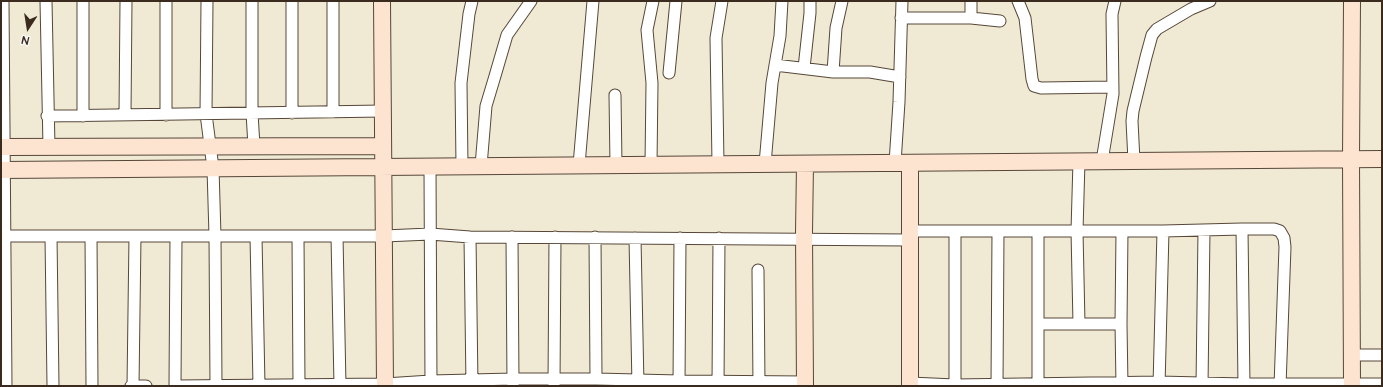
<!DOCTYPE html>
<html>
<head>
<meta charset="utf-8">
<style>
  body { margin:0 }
  #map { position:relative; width:1383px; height:387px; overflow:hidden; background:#f0e9d3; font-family:"Architects Daughter",sans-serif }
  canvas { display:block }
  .frame { position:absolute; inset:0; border:2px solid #3b2a1e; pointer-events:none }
  .north { position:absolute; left:8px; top:8px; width:40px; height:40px; -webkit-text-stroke:3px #f6f6f2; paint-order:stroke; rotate:192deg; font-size:11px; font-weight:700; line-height:16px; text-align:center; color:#3b2a1e }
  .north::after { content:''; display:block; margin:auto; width:14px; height:18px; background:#3b2a1e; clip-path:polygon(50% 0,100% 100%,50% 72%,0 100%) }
</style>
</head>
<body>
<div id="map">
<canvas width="1383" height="387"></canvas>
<div class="frame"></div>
<div class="north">N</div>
</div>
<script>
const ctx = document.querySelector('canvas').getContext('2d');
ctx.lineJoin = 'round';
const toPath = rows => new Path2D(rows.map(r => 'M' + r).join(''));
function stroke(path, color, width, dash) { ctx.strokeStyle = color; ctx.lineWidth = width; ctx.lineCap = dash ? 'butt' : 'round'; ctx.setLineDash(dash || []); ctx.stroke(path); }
const street = toPath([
  [3,1,6,386],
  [46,1,49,147],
  [83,1,83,116],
  [207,1,206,114,213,168,215,236,216,386],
  [252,1,252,113,254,146],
  [971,1,971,18],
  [1018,1,1025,18,1032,79,1034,86,1041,88,1113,87],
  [901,18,971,18,1000,21],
  [775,65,833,72,870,72,900,77],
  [804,68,810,13,810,1],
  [833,72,836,28,842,1],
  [669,73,676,1],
  [615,95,616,165],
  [333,112,333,1],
  [292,113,292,1],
  [125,115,126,1],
  [166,115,166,1],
  [47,116,383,111],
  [1102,161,1113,94,1112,14,1115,1],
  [1134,161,1132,121,1133,111,1146,57,1152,35,1157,29,1191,9,1210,1],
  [895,163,899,102,902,1],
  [718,164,716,38,722,1],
  [765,164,772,83,780,36,782,1],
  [579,165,593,1],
  [651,165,652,83,647,30,653,1],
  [462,166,461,83,469,14,472,1],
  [481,166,486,106,495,76,507,35,531,1],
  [430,167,431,386],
  [1242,229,1244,386],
  [909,231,1163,231,1242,229,1274,229,1280,231,1284,238,1285,247,1280,386],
  [1038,231,1038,386],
  [6,236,384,236,430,234,470,237,909,240],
  [51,236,53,386],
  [91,236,92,386],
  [256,236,259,386],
  [298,236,299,386],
  [337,236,340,386],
  [470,237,472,386],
  [512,237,513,385],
  [595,237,596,379],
  [635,238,638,386],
  [758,270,759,386],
  [1038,324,1121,324],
  [1079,324,1077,231,1079,161],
  [1352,355,1382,355],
  [910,383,955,385,1159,382,1244,384,1382,384],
  [554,385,555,237],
  [131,386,146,386],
  [133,386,135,236],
  [175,386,176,236],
  [177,386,385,384,431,381,513,379,596,379,679,381,805,382],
  [679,386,680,238],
  [718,386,719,238],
  [955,386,955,231],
  [997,386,998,231],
  [1122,386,1121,324,1122,231],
  [1159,386,1163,231],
  [1202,386,1204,230]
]);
const secondary = toPath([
  [382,1,385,386],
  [1352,1,1351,159,1352,386],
  [1,147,383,146],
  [910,163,910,386],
  [1,170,1382,159],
  [805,386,804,233,805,164]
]);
stroke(street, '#564739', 13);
stroke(secondary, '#564739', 18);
stroke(street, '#fff', 11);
stroke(secondary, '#fde4d1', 16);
</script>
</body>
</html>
